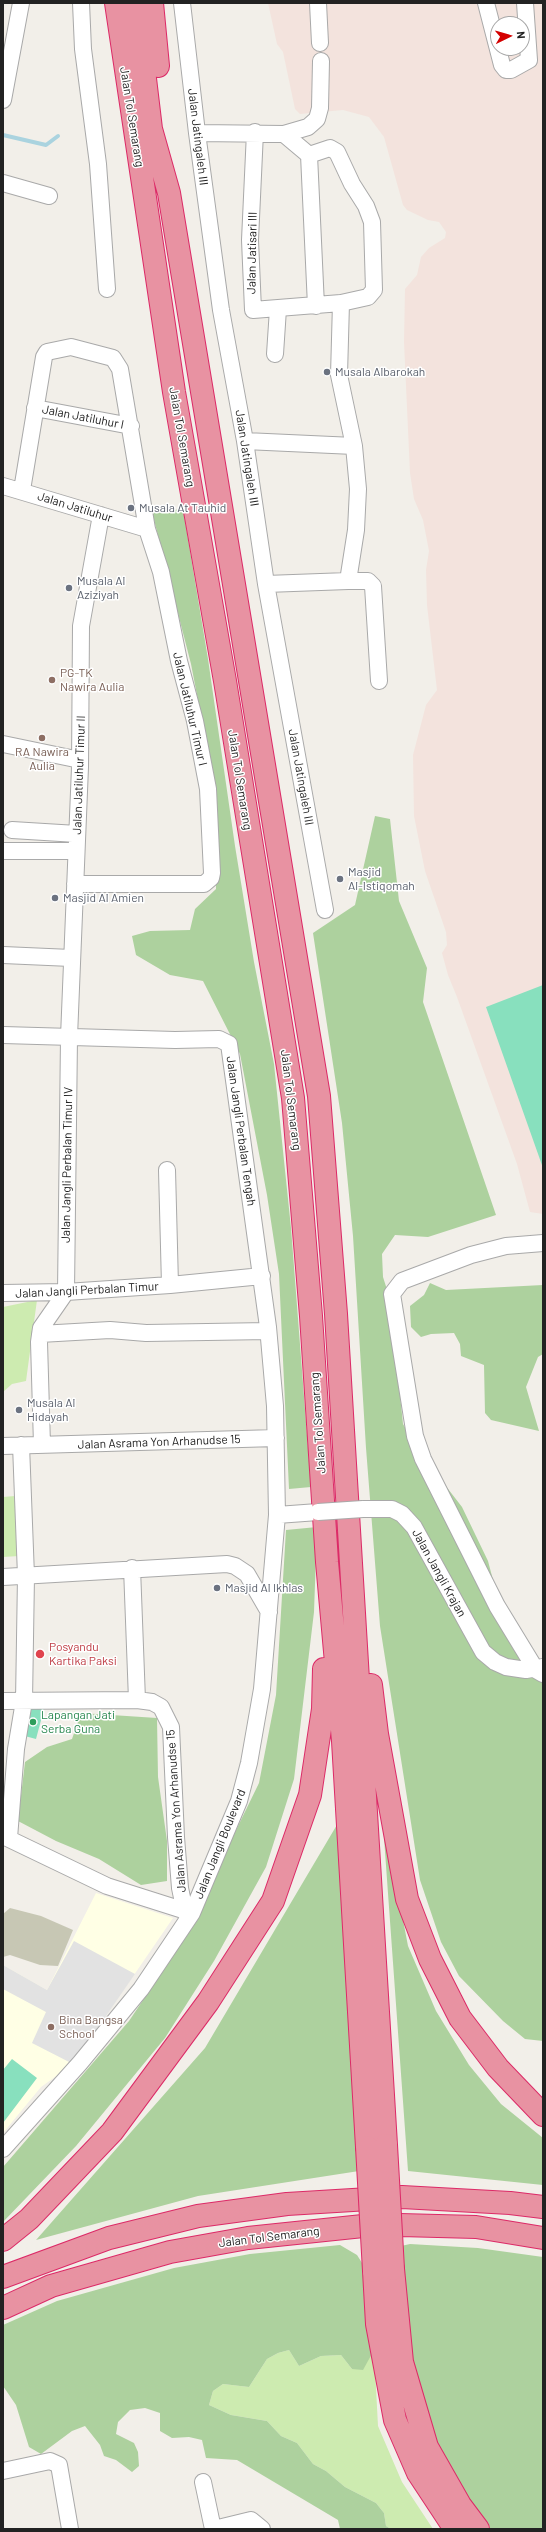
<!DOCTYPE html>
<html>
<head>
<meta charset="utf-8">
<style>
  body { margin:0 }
  #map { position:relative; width:546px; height:2532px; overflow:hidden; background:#f2efe9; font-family:Barlow,sans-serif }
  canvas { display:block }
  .frame { position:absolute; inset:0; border:4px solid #222; pointer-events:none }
  .north { position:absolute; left:490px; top:16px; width:40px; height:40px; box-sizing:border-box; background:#fff; border:1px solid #a7a7a7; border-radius:50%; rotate:85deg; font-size:11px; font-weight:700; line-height:16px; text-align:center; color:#222 }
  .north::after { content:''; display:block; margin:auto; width:14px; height:18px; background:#d40000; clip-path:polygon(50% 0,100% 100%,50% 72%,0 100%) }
</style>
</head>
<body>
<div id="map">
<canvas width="546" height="2532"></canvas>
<div class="frame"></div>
<div class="north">N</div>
</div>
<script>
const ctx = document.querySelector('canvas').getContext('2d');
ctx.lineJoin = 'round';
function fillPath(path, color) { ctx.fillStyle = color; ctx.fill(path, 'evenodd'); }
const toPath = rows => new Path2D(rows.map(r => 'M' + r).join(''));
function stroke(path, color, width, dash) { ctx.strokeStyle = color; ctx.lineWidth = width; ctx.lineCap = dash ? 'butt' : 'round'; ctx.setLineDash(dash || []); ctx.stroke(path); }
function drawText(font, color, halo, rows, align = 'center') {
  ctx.font = font + ' Barlow,sans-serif'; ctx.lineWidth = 3; ctx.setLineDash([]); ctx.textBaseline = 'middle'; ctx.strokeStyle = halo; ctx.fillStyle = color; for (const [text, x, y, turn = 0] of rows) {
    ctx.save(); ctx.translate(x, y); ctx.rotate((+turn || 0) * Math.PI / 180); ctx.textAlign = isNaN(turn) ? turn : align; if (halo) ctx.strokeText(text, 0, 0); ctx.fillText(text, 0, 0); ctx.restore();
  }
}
const education = toPath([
  [96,1893,173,1918,73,2064,41,2087,3,2133,3,1965,47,1990]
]);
const military = toPath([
  [268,3,543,3,543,1214,530,1212,517,1164,457,997,448,975,442,953,447,945,446,932,425,871,414,816,413,755,426,705,437,690,427,605,426,570,429,551,423,520,414,499,410,473,404,342,405,289,417,275,421,257,429,248,445,238,446,232,439,222,428,220,407,210,403,205,384,137,369,117,343,110,300,114,295,109,283,52,277,44],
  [498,24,522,24,522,48,498,48]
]);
const construction = toPath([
  [10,1908,41,1916,73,1930,58,1966,40,1965,10,1955,3,1957,3,1914]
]);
const grass = toPath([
  [37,1300,26,1381,12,1384,3,1392,3,1307],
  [15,1496,19,1556,3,1557,3,1497],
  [289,2350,299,2366,321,2356,341,2355,352,2369,374,2350,378,2426,402,2482,433,2529,391,2529,386,2526,384,2513,376,2503,345,2487,326,2471,313,2464,297,2443,281,2436,267,2421,231,2415,209,2405,213,2391,223,2384,249,2387,267,2359,278,2353]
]);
const forest = toPath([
  [183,509,208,659,235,846,254,962,274,1064,291,1228,311,1487,289,1489,279,1274,267,1195,240,1054,203,981,170,975,136,955,132,936,150,931,190,930,195,909,216,889,215,788,191,664,152,512],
  [375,816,390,819,399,901,427,968,423,1002,496,1215,428,1237,395,1235,382,1254,383,1277,390,1299,403,1424,418,1450,462,1507,488,1561,503,1618,543,1682,543,2041,525,2039,503,2021,459,1976,441,1942,420,1880,380,1626,366,1448,353,1236,342,1123,313,933,355,905],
  [430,1283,446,1290,543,1285,543,1354,538,1357,526,1387,539,1431,491,1420,485,1413,484,1365,461,1356,460,1344,454,1333,431,1334,421,1337,411,1327,410,1306,424,1295],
  [317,1527,314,1612,294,1779,266,1867,214,1961,165,2038,76,2146,3,2222,3,2167,129,2021,180,1945,259,1783,276,1695,286,1530],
  [81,1713,157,1718,158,1777,167,1841,167,1881,141,1885,99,1859,56,1841,18,1821,25,1762,47,1747,72,1739],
  [382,1810,408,1946,436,2011,469,2065,501,2104,543,2138,543,2185,408,2171],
  [341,1818,359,2171,198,2196,36,2240,205,2048],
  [410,2244,478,2248,543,2257,543,2529,486,2529,433,2444,408,2361,401,2246],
  [340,2245,357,2255,364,2266,374,2350,363,2370,352,2369,341,2355,321,2356,299,2366,289,2350,278,2353,267,2359,249,2387,223,2384,213,2391,209,2405,231,2415,267,2421,281,2436,297,2443,313,2464,326,2471,345,2487,376,2503,384,2513,386,2526,391,2529,340,2529,338,2520,237,2460,206,2458,202,2440,189,2437,172,2438,160,2431,160,2413,145,2408,130,2410,118,2422,116,2434,134,2443,138,2452,139,2466,132,2472,116,2460,104,2456,100,2445,85,2426,72,2431,41,2454,29,2447,16,2405,3,2386,3,2325,57,2301,174,2268,250,2254]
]);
const pitch = toPath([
  [543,985,543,1168,486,1007],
  [30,1705,44,1709,36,1739,21,1735],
  [12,2059,37,2078,3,2123,3,2070]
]);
const parking = toPath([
  [74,1941,135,1974,73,2064,32,2043,46,2012,3,1989,3,1965,47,1990]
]);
const stream = toPath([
  [3,135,46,145,58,136]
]);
const minor = toPath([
  [81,3,83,49,98,164,107,289],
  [182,3,197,133,221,310,245,441,266,584,325,910],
  [318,3,320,43],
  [486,3,502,65,506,70,511,70,529,60,525,3],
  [3,100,21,3],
  [255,132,250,240,253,310,341,303],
  [197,133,284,134,309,155,316,306],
  [284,134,308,127,317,119,320,108,321,61],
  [309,155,330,148,337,152,352,184,366,206,372,222,374,290,368,297,341,303,339,375,354,446],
  [3,183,49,196],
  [275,354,278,309],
  [35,408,131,426],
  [245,441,354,446,358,489,356,530,348,581,266,584],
  [3,486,147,529],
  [22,490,44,357,47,352,71,347,113,358,120,369,147,529,161,572,179,661,195,721,208,789,212,873,211,878,204,884,75,884],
  [348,581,368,581,373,586,379,681],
  [3,744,80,760],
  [12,830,77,834],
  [3,851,76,851],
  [3,955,71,958],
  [3,1035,175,1040,219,1039,229,1044,268,1327,275,1406,277,1515],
  [167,1170,170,1285],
  [543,1243,506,1246,471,1255,402,1281,392,1294,415,1436,423,1459,497,1606,536,1670,543,1674],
  [66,1292,69,1037,80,767,81,626,101,515],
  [3,1293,66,1292,170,1285,262,1276],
  [40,1334,110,1330,146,1333,268,1331],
  [42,1445,39,1342,41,1328,66,1292],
  [3,1446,276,1438],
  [363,1509,392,1509,402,1514,414,1527,483,1652,495,1662,506,1667,526,1670,543,1667],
  [132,1568,137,1700],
  [3,1577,227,1564,235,1566,247,1574,269,1612],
  [3,1701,137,1700,152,1702,161,1707,171,1727,176,1837,180,1888,185,1912],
  [3,1836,107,1886,192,1913],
  [9,1838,16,1749,24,1701,26,1576,21,1445],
  [3,2149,80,2063,141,1989,192,1913,239,1801,249,1763,262,1689,277,1515,318,1512],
  [3,2471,50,2461,59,2465,70,2529],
  [203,2482,213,2529],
  [214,2529,251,2520,262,2529]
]);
const highway = toPath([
  [116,3,174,392,225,681,293,1098,311,1316,327,1562,343,1741,367,2147],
  [136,3,151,129,169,193,319,1096,336,1314,386,2145],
  [152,3,158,66],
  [371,1685,377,1734,407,1899,430,1959,460,2018,498,2068,543,2115],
  [3,2240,29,2219,112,2132,208,2002,273,1901,310,1795,323,1709,324,1669],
  [393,2269,402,2362,427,2447,460,2505,478,2529],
  [374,2271,377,2324,395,2420,418,2473,455,2529],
  [3,2277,109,2238,198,2216,287,2204,402,2197,510,2203,543,2207],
  [3,2308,51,2286,170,2252,248,2238,363,2226,400,2225,476,2227,543,2238]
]);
const minorBridge = toPath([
  [318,1512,363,1509]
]);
const highwayBridge = toPath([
  [386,2145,393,2269],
  [367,2147,374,2271]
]);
const markers = [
  [327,372,4,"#6b7280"],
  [131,508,4,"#6b7280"],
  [69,588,4,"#6b7280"],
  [52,680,4,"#8d6e63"],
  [42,738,4,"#8d6e63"],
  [340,879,4,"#6b7280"],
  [55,898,4,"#6b7280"],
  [19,1410,4,"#6b7280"],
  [217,1588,4,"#6b7280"],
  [40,1654,5,"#e0444e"],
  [33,1722,4,"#2e9e5b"],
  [51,2027,4,"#8d6e63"]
];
const streetNames = [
  ["Jalan Tol Semarang",132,117,81],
  ["Jalan Jatingaleh III",198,137,83],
  ["Jalan Jatisari III",252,253,-89],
  ["Jalan Jatiluhur I",83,417,11],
  ["Jalan Tol Semarang",182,437,80],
  ["Jalan Jatingaleh III",247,458,81],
  ["Jalan Jatiluhur",75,507,17],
  ["Jalan Jatiluhur Timur I",190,709,77],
  ["Jalan Jatiluhur Timur II",79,775,-88],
  ["Jalan Jatingaleh III",301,777,80],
  ["Jalan Tol Semarang",240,780,81],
  ["Jalan Tol Semarang",291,1100,83],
  ["Jalan Jangli Perbalan Tengah",241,1131,82],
  ["Jalan Jangli Perbalan Timur IV",67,1165,-89],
  ["Jalan Jangli Perbalan Timur",87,1290,-3],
  ["Jalan Tol Semarang",318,1423,-94],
  ["Jalan Asrama Yon Arhanudse 15",159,1442,-2],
  ["Jalan Jangli Krajan",439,1573,61],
  ["Jalan Asrama Yon Arhanudse 15",176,1811,-94],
  ["Jalan Jangli Boulevard",220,1844,-68],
  ["Jalan Tol Semarang",269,2237,-7]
];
const worshipNames = [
  ["Musala Albarokah",335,372],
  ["Musala At Tauhid",139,508],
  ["Musala Al",77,581],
  ["Aziziyah",77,595],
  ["Masjid",348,872],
  ["Al-Istiqomah",348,886],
  ["Masjid Al Amien",63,898],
  ["Musala Al",27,1403],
  ["Hidayah",27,1417],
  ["Masjid Al Ikhlas",225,1588]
];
const educationNames = [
  ["PG-TK",60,673],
  ["Nawira Aulia",60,687],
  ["RA Nawira",42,752,"center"],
  ["Aulia",42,766,"center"],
  ["Bina Bangsa",59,2020],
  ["School",59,2034]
];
const healthNames = [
  ["Posyandu",49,1647],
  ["Kartika Paksi",49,1661]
];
const leisureNames = [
  ["Lapangan Jati",41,1715],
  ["Serba Guna",41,1729]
];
fillPath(education, '#ffffe5');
fillPath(military, '#f3e3dd');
fillPath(construction, '#c7c7b4');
fillPath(grass, '#cdebb0');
fillPath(forest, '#add19e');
fillPath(pitch, '#88e0be');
fillPath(parking, '#e2e2e2');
stroke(stream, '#aad3df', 4);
stroke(minor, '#a9a9a9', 18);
stroke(highway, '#dc2a67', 24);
stroke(minor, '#fff', 16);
stroke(highway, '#e892a2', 22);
stroke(minorBridge, '#a9a9a9', 18, []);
stroke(highwayBridge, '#dc2a67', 24, []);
stroke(minorBridge, '#fff', 16);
stroke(highwayBridge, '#e892a2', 22);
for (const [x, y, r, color] of markers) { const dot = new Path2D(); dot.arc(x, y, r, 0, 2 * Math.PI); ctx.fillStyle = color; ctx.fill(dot); stroke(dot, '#fff', 1.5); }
drawText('12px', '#222', '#fff', streetNames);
drawText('12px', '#5b616d', '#fff', worshipNames, 'left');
drawText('12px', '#785e54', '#fff', educationNames, 'left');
drawText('12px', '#be3a42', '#fff', healthNames, 'left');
drawText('12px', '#27864d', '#fff', leisureNames, 'left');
</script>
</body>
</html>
